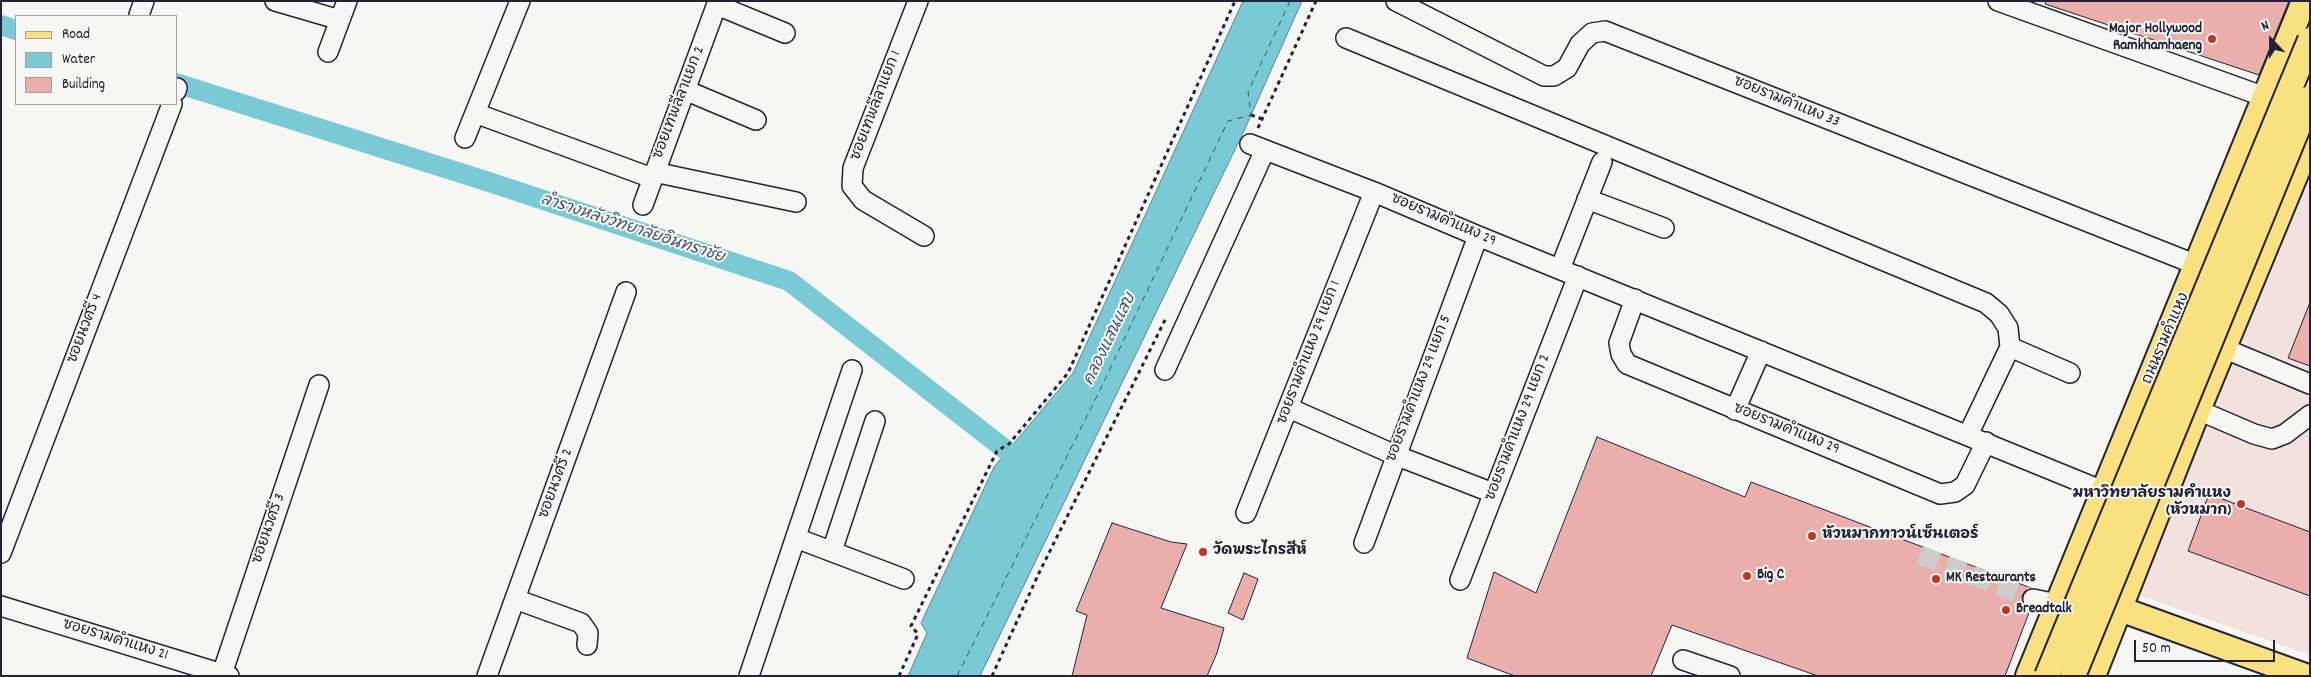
<!DOCTYPE html>
<html>
<head>
<meta charset="utf-8">
<style>
  body { margin:0 }
  #map { position:relative; width:2311px; height:677px; overflow:hidden; background:#f6f6f2; font-family:Dekko,sans-serif }
  canvas { display:block }
  .frame { position:absolute; inset:0; border:2px solid #22223b; pointer-events:none }
  .legend { position:absolute; left:15px; top:15px; width:162px; height:90px; box-sizing:border-box; background:#f6f6f2; border:1px solid #a1a1a9; margin:0; padding:6px 9px; list-style:none; font-size:15px; color:#22223b }
  .legend li { display:flex; align-items:center; gap:10px; height:25px }
  .legend b { width:25px; border:1px solid #a1a1a9 }
  .north { position:absolute; left:2246px; top:15px; width:50px; height:50px; -webkit-text-stroke:4px #f6f6f2; paint-order:stroke; rotate:338deg; font-size:14px; font-weight:700; line-height:20px; text-align:center; color:#22223b }
  .north::after { content:''; display:block; margin:auto; width:18px; height:22px; background:#22223b; clip-path:polygon(50% 0,100% 100%,50% 72%,0 100%) }
  .scale { position:absolute; left:2134px; top:640px; width:141px; height:22px; box-sizing:border-box; border:2px solid #22223b; border-top:0; padding-left:6px; font-size:15px; line-height:18px; white-space:nowrap; color:#22223b; -webkit-text-stroke:4px #f6f6f2; paint-order:stroke }
</style>
</head>
<body>
<div id="map">
<canvas width="2311" height="677"></canvas>
<div class="frame"></div>
<ul class="legend">
<li><b style="height:6px;background:#fae180"></b>Road</li>
<li><b style="height:14px;background:#7acad5"></b>Water</li>
<li><b style="height:14px;background:#eaafaa"></b>Building</li>
</ul>
<div class="north">N</div>
<div class="scale">50 m</div>
</div>
<script>
const ctx = document.querySelector('canvas').getContext('2d');
ctx.lineJoin = 'round';
function fillPath(path, color) { ctx.fillStyle = color; ctx.fill(path, 'evenodd'); }
const toPath = rows => new Path2D(rows.map(r => 'M' + r).join(''));
function stroke(path, color, width, dash) { ctx.strokeStyle = color; ctx.lineWidth = width; ctx.lineCap = dash ? 'butt' : 'round'; ctx.setLineDash(dash || []); ctx.stroke(path); }
function drawText(font, color, halo, rows, align = 'center') {
  ctx.font = font + ' Dekko,"Playpen Sans Thai",sans-serif'; ctx.lineWidth = 4; ctx.setLineDash([]); ctx.textBaseline = 'middle'; ctx.strokeStyle = halo; ctx.fillStyle = color; for (const [text, x, y, turn = 0] of rows) {
    ctx.save(); ctx.translate(x, y); ctx.rotate((+turn || 0) * Math.PI / 180); ctx.textAlign = isNaN(turn) ? turn : align; if (halo) ctx.strokeText(text, 0, 0); ctx.fillText(text, 0, 0); ctx.restore();
  }
}
const built = toPath([
  [2310,178,2310,655,2133,593,2237,354]
]);
const water = toPath([
  [1243,1,1302,1,1244,131,980,676,908,676,927,633,921,623,994,467,1073,373,1243,1]
]);
const canal = toPath([
  [1,25,16,30],
  [176,83,486,181,789,281,1029,468]
]);
const ferry = toPath([
  [957,676,1098,394,1228,121,1251,115,1248,92,1290,1]
]);
const building = toPath([
  [2046,1,2289,1,2259,75,2045,4,2046,1],
  [2309,305,2310,306,2310,366,2288,358,2309,305],
  [1597,437,1745,497,1751,482,2031,588,2025,591,2022,596,2023,603,2030,610,2005,676,1818,676,1672,625,1651,676,1515,676,1467,658,1494,572,1536,593,1597,437],
  [2209,494,2310,532,2310,596,2188,551,2209,494],
  [1112,523,1171,542,1187,544,1161,608,1224,628,1217,653,1207,676,1072,676,1087,615,1076,611,1112,523],
  [1244,573,1258,579,1243,620,1228,613,1244,573]
]);
const minorTunnel = toPath([
  [1920,555,2033,599]
]);
const path = toPath([
  [1251,115,1262,119],
  [1258,128,1316,1],
  [899,676,918,634,911,626,997,451,1009,444,1068,373,1235,1],
  [992,676,1039,573,1166,318]
]);
const minor = toPath([
  [275,1,340,20],
  [918,1,853,168,852,186,863,200,924,236],
  [1396,1,1544,76,1554,76,1567,68,1580,44,1592,33,1605,31,2197,265],
  [1998,1,2265,97],
  [717,5,785,33],
  [139,15,144,1],
  [1346,38,1986,303,1999,314,2008,328,2010,347,1968,435],
  [328,52,347,1],
  [685,90,756,120],
  [176,91,177,88],
  [475,113,652,178],
  [465,138,520,1],
  [1250,144,1374,192,1478,236,2103,491],
  [654,172,796,202],
  [1587,199,1664,228],
  [643,205,718,1],
  [1560,269,1602,162],
  [1635,299,1619,343,1621,354,1627,364,1940,494,1955,492,1965,485,1986,442],
  [2010,347,2070,373],
  [2223,348,2310,384],
  [1165,370,1265,150],
  [1289,408,1395,455,1493,493],
  [1735,410,1761,351],
  [2198,410,2254,434,2272,439,2285,434,2310,415],
  [1246,513,1374,192],
  [796,538,904,579],
  [1364,543,1478,236],
  [832,551,875,421],
  [1,553,172,104],
  [1460,580,1578,276],
  [515,599,581,623,588,633,587,645],
  [2033,599,2057,604],
  [1,606,229,676],
  [1683,660,1730,676],
  [222,674,319,385],
  [487,676,626,292],
  [749,676,852,370]
]);
const major = toPath([
  [2106,608,2120,609,2305,676],
  [2028,676,2304,1],
  [2093,676,2198,410,2310,140]
]);
const majorBridge = toPath([
  [2047,676,2310,40],
  [2073,676,2310,98]
]);
const markers = [
  [2212,39,5,"#c8321e"],
  [2241,504,5,"#c8321e"],
  [1812,536,5,"#c8321e"],
  [1203,552,5,"#c8321e"],
  [1747,576,5,"#c8321e"],
  [1936,579,5,"#c8321e"],
  [2006,610,5,"#c8321e"]
];
const poiNames = [
  ["Major Hollywood",2202,30,"right"],
  ["Ramkhamhaeng",2202,47,"right"],
  ["มหาวิทยาลัยรามคำแหง",2231,495,"right"],
  ["(หัวหมาก)",2231,512,"right"],
  ["หัวหมากทาวน์เซ็นเตอร์",1822,536],
  ["วัดพระไกรสีห์",1213,552],
  ["Big C",1757,576],
  ["MK Restaurants",1946,579],
  ["Breadtalk",2016,610]
];
const streetNames = [
  ["ซอยเทพลีลาแยก 2",680,103,-69],
  ["ซอยรามคำแหง 33",1786,103,22],
  ["ซอยเทพลีลาแยก 1",877,106,-69],
  ["ซอยรามคำแหง 29",1443,221,23],
  ["ซอยนวศรี 4",86,329,-69],
  ["ถนนรามคำแหง",2167,339,-67],
  ["ซอยรามคำแหง 29 แยก 1",1310,353,-69],
  ["ซอยรามคำแหง 29 แยก 5",1420,389,-69],
  ["ซอยรามคำแหง 29 แยก 2",1519,428,-69],
  ["ซอยรามคำแหง 29",1786,430,22],
  ["ซอยนวศรี 2",557,484,-70],
  ["ซอยนวศรี 3",270,529,-71],
  ["ซอยรามคำแหง 21",115,641,17]
];
const waterNames = [
  ["ลำรางหลังวิทยาลัยอินทราชัย",632,230,18],
  ["คลองแสนแสบ",1111,340,-64]
];
fillPath(built, '#f2e1dc');
fillPath(water, '#7acad5');
stroke(water, '#578797', 1);
stroke(canal, '#7acad5', 20);
stroke(ferry, '#3c5469', 1, [6, 5]);
fillPath(building, '#eaafaa');
stroke(building, '#22223b', 1);
stroke(minorTunnel, '#cccccd', 19, [19, 9]);
stroke(minor, '#22223b', 22);
stroke(major, '#22223b', 28);
stroke(path, '#22223b', 3, [4, 4]);
stroke(minor, '#f6f6f2', 19);
stroke(major, '#fae180', 24);
stroke(majorBridge, '#22223b', 28, []);
stroke(majorBridge, '#fae180', 24);
for (const [x, y, r, color] of markers) { const dot = new Path2D(); dot.arc(x, y, r, 0, 2 * Math.PI); ctx.fillStyle = color; ctx.fill(dot); stroke(dot, '#f6f6f2', 2); }
drawText('bold 15px', '#22223b', '#f6f6f2', poiNames, 'left');
drawText('15px', '#22223b', '#f6f6f2', streetNames);
drawText('italic 16px', '#3c5469', '#f6f6f2', waterNames);
</script>
</body>
</html>
